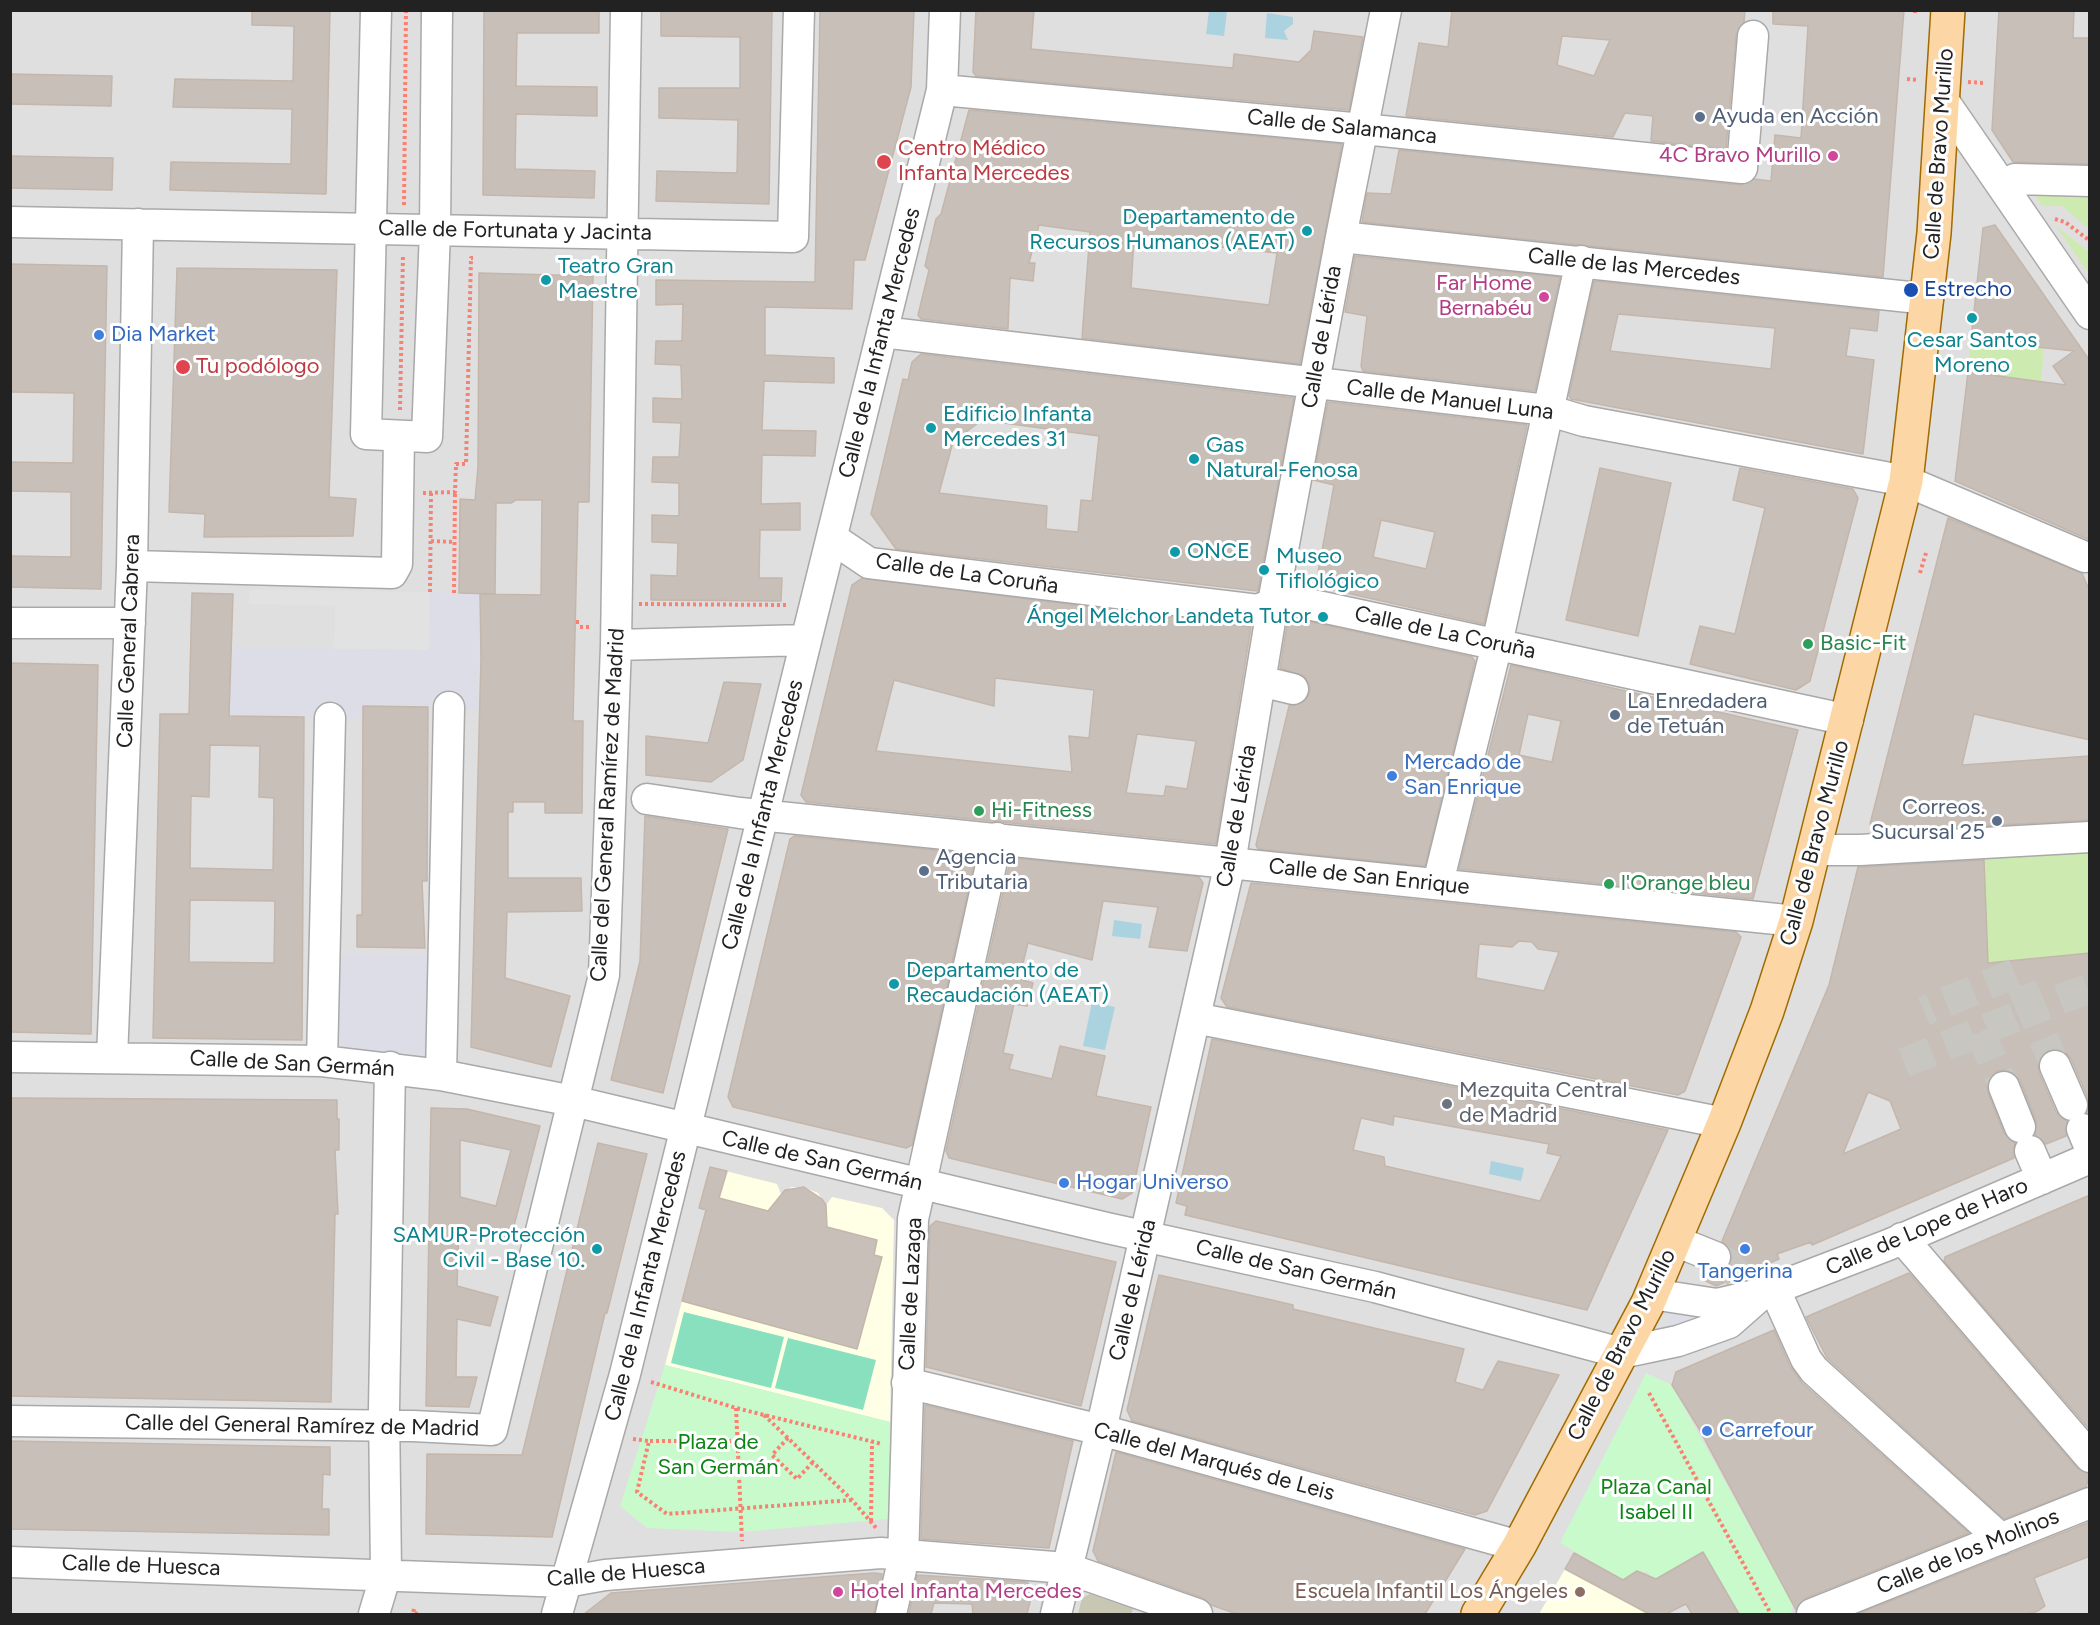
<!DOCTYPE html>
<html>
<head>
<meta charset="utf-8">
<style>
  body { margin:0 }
  #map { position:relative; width:2100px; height:1625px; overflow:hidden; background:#f2efe9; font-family:Figtree,sans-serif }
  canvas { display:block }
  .frame { position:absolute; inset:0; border:12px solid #222; pointer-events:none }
</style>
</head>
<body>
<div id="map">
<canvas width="2100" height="1625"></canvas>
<div class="frame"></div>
</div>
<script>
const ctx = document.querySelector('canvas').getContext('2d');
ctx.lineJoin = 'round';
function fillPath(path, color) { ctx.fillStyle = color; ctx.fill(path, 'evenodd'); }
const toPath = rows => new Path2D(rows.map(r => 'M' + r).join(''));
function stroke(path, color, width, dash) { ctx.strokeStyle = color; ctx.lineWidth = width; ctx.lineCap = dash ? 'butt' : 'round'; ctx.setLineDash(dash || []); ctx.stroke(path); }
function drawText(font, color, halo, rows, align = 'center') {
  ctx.font = font + ' Figtree,sans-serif'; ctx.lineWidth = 6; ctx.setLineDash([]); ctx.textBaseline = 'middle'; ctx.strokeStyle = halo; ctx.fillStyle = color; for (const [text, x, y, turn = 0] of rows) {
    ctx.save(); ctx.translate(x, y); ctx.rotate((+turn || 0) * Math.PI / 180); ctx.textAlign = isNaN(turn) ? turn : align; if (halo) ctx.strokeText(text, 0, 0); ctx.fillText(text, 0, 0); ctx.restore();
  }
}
const residential = toPath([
  [11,11,2089,11,2089,1614,11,1614]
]);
const education = toPath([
  [710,1167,777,1184,781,1194,791,1187,804,1187,818,1193,826,1205,832,1197,882,1208,894,1220,890,1422,665,1365,706,1211,699,1208],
  [1565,1569,1649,1614,1539,1614]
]);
const construction = toPath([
  [1090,1594,1133,1609,1131,1614,1078,1614,1082,1598]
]);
const grass = toPath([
  [2089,186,2089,229,2062,206,2042,206,2031,189],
  [2056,226,2089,252,2089,274],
  [1971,340,2044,348,2041,382,1968,372],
  [2089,850,2089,953,1988,963,1984,854]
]);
const park = toPath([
  [665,1365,890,1422,889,1519,741,1532,647,1528,620,1506],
  [1646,1373,1672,1385,1793,1605,1791,1614,1739,1614,1703,1552,1653,1581,1648,1572,1638,1571,1624,1580,1560,1543]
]);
const pitch = toPath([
  [684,1312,784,1337,771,1388,671,1363],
  [788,1338,876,1360,863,1410,775,1388]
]);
const parking = toPath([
  [249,590,430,592,429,650,334,649,335,606,249,604]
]);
const plaza = toPath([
  [430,592,480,594,478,710,363,706,363,719,229,716,233,647,429,650],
  [324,954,444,955,441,1075,322,1061],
  [1675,1308,1717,1316,1673,1328,1666,1327]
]);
const water = toPath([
  [1209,11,1227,11,1224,36,1206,34],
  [1267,13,1293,17,1293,24,1284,31,1288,40,1265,38],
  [1114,920,1142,924,1140,939,1112,936],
  [1092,1002,1115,1007,1105,1050,1083,1046],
  [1491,1161,1524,1168,1521,1181,1489,1174]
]);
const building = toPath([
  [252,10,330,10,326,194,170,190,171,162,291,164,292,109,173,107,175,79,293,81,294,26,252,25,252,10],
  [484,10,599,10,599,33,517,33,516,86,597,87,597,116,516,114,515,169,595,171,594,198,483,195,484,10],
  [661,10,772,10,769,204,656,201,657,171,737,173,738,120,659,118,659,88,740,88,740,37,661,36,661,10],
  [820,10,914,10,911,87,865,260,854,260,852,309,765,307,765,355,834,358,834,383,764,381,762,430,816,431,815,456,762,455,761,504,800,503,800,530,760,530,759,578,782,578,781,601,651,600,651,575,677,576,678,543,652,542,652,515,679,516,679,483,652,482,653,457,679,457,681,423,653,422,653,398,682,399,681,365,655,364,656,341,682,341,683,304,656,305,656,280,815,282,820,10],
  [976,10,1034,10,1031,49,1233,68,1234,54,1299,62,1311,50,1314,31,1363,37,1349,110,976,76,973,72,976,10],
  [1452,10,1745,10,1744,22,1736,35,1726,149,1651,141,1653,116,1625,113,1613,137,1406,116,1419,43,1448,47,1452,10],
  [1562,36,1610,40,1594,76,1557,65,1562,36],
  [1773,10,1904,10,1883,277,1362,222,1367,193,1391,194,1399,150,1740,185,1754,179,1771,181,1775,135,1801,138,1808,26,1773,24,1773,10],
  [1999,10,2074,10,2073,38,2090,38,2090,164,2013,162,1992,130,1999,10],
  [10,74,112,76,111,106,10,104,10,74],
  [969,110,1342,144,1300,364,1082,338,1090,232,1039,225,1029,263,1035,263,1033,281,1010,278,1008,329,921,319,918,315,929,270,925,266,936,219,941,214,969,110],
  [1134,238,1277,253,1269,305,1131,288,1134,238],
  [10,156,113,158,112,190,10,188,10,156],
  [1995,225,2090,361,2090,540,1955,481,1968,372,2066,385,2053,366,2074,351,1971,340,1983,228,1995,225],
  [1355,256,1560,277,1535,391,1363,371,1361,366,1367,316,1345,312,1355,256],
  [10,264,107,266,101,589,10,587,10,556,71,557,71,492,10,491,10,462,73,463,74,393,10,392,10,264],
  [177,268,337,270,329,497,356,499,353,536,204,537,205,514,169,512,177,268],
  [479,273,593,276,589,502,578,502,573,721,583,721,582,813,545,813,545,802,513,802,513,812,508,812,508,878,581,878,582,911,507,912,505,978,570,996,551,1067,471,1047,481,657,480,594,541,595,542,500,516,500,511,503,496,503,495,594,459,593,460,499,475,500,478,467,479,273],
  [1594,281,1879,311,1877,331,1850,328,1846,356,1874,360,1863,454,1571,399,1569,396,1594,281],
  [1618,314,1775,328,1771,369,1610,351,1618,314],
  [921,354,1294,398,1258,591,896,549,871,514,903,379,908,380,912,362,921,354],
  [982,420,1099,436,1092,501,1081,500,1078,532,1046,529,1047,506,939,493,953,442,982,420],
  [1328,402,1527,425,1484,624,1324,588,1317,578,1334,485,1313,480,1328,402],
  [1381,520,1435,532,1426,569,1373,557,1381,520],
  [1600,468,1671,483,1638,636,1566,620,1600,468],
  [1740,468,1853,489,1858,498,1810,681,1796,690,1690,664,1700,626,1735,634,1765,508,1733,500,1740,468],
  [1948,518,2082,573,2090,592,2090,740,1974,714,1962,765,2090,756,2090,820,1876,832,1870,824,1948,518],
  [862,578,1251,627,1216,844,806,802,801,795,852,585,862,578],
  [995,678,1094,690,1089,738,1069,736,1072,772,876,751,894,680,994,706,995,678],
  [1137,734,1196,741,1187,789,1166,786,1164,796,1126,793,1137,734],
  [192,593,233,594,229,716,304,717,302,1040,153,1038,160,714,189,714,192,593],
  [210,745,260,746,259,797,274,798,273,870,190,868,191,796,209,797,210,745],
  [190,900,275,901,274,963,189,962,190,900],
  [1293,618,1472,657,1475,661,1425,866,1258,849,1256,845,1289,706,1305,701,1310,692,1309,684,1304,676,1280,668,1288,619,1293,618],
  [10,663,98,665,91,1034,10,1032,10,663],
  [1511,665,1798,730,1753,899,1459,869,1511,665],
  [1528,714,1561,721,1552,762,1519,755,1528,714],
  [724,682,761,684,743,760,711,782,646,775,646,736,708,743,724,682],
  [363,706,428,707,427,881,422,881,425,948,357,947,357,915,362,915,363,706],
  [645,816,728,829,663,1093,611,1080,640,961,645,816],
  [794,836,976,854,912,1145,906,1148,733,1107,728,1097,790,839,794,836],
  [1014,858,1199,877,1203,883,1187,951,1149,947,1158,907,1103,901,1092,960,1028,943,1019,979,1033,983,1027,1006,1014,1004,1003,1053,1013,1055,1009,1069,1052,1079,1060,1046,1105,1056,1096,1096,1151,1107,1132,1193,1122,1199,949,1158,946,1151,1010,861,1014,858],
  [1984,860,1988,963,2090,953,2090,1114,2087,1113,2088,1098,2071,1059,2065,1052,2049,1050,2042,1055,2038,1064,2039,1073,2056,1112,2067,1121,2066,1136,2046,1144,2035,1135,2036,1121,2020,1080,2007,1070,1997,1071,1987,1084,1988,1093,2004,1133,2015,1143,2014,1158,1812,1245,1811,1242,1777,1254,1779,1259,1716,1286,1704,1280,1708,1273,1718,1274,1726,1270,1731,1263,1732,1254,1722,1241,1829,985,1858,867,1984,860],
  [1868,1092,1890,1101,1901,1129,1843,1154,1868,1092],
  [1251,883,1736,932,1741,937,1685,1091,1678,1095,1227,1007,1221,998,1251,883],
  [1519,941,1532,942,1538,949,1559,952,1544,991,1476,978,1479,944,1512,947,1519,941],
  [1212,1039,1668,1130,1587,1310,1185,1215,1187,1206,1176,1203,1212,1039],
  [1394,1116,1549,1144,1547,1153,1561,1156,1540,1201,1385,1166,1384,1157,1353,1150,1361,1118,1393,1125,1394,1116],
  [10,1098,337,1100,337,1119,339,1119,339,1150,335,1150,338,1214,335,1214,331,1402,10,1396,10,1098],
  [431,1108,467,1109,540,1126,510,1241,459,1227,457,1286,498,1297,490,1326,457,1319,456,1377,477,1377,469,1407,426,1406,431,1108],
  [460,1140,511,1150,496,1206,460,1197,460,1140],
  [598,1143,647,1154,607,1313,605,1313,552,1537,426,1534,427,1454,522,1455,598,1143],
  [710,1167,727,1171,719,1198,768,1211,785,1190,804,1187,822,1199,826,1205,827,1227,877,1240,874,1255,882,1257,857,1349,682,1301,706,1210,699,1208,710,1167],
  [2090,1195,2090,1430,1944,1261,1945,1257,2090,1195],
  [936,1221,1116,1262,1081,1406,926,1367,930,1226,936,1221],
  [1909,1273,2077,1468,2090,1474,2086,1487,2004,1519,1827,1358,1806,1317,1909,1273],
  [1159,1275,1272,1300,1293,1305,1293,1309,1464,1349,1455,1382,1483,1390,1498,1361,1559,1375,1487,1511,1475,1515,1132,1421,1127,1410,1159,1275],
  [1774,1330,1790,1366,1802,1383,1969,1533,1806,1598,1796,1610,1698,1427,1672,1385,1676,1372,1774,1330],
  [925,1405,1073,1441,1049,1548,921,1539,925,1405],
  [10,1441,330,1447,330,1475,323,1474,322,1509,329,1509,329,1535,10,1529,10,1441],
  [1116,1452,1378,1525,1465,1549,1425,1614,1237,1614,1211,1605,1203,1598,1098,1561,1093,1551,1116,1452],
  [2090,1522,2090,1556,2034,1578,2045,1606,2038,1611,2028,1614,1857,1614,2090,1522],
  [1703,1552,1739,1614,1692,1614,1686,1604,1666,1614,1649,1614,1565,1569,1574,1553,1623,1580,1637,1571,1656,1579,1703,1552],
  [874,1573,882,1574,874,1614,584,1614,611,1593,874,1573],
  [917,1575,1027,1582,1033,1590,1027,1614,973,1614,972,1604,934,1603,931,1614,909,1614,917,1575]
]);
const minorTunnel = toPath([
  [1980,1032,2004,1087],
  [1904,1063,2032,1010,2016,973,1924,1011],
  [2055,1066,2032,1010,2090,988],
  [1715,1257,1727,1263,1739,1276]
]);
const path = toPath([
  [1915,13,1915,10],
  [1907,79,1918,80],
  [1968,82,1985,83],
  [404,205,406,10],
  [2055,219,2065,222,2090,241],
  [400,410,403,254],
  [423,493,455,492,456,464,466,464,471,258,473,258],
  [431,541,455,542],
  [1920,573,1926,553],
  [430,592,431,493],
  [454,593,455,492],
  [639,604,789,605],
  [576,622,580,622],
  [580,627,592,627],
  [651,1382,736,1408,882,1444],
  [1649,1393,1771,1614],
  [736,1408,742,1541],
  [764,1415,852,1500,877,1529],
  [788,1438,772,1455,797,1479,813,1462],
  [633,1439,649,1441],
  [737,1441,649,1441,637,1492,667,1514,852,1500],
  [871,1521,872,1442],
  [414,1609,413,1613,419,1614]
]);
const minor = toPath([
  [376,10,366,434,427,437,435,231,437,10],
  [942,90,1363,129,1742,168,1753,36],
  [1943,100,2090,314],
  [2015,179,2090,181],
  [10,222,793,237,799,10],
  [1341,237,1928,299],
  [882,332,1547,410,1584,421,1906,481,2085,557],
  [832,538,869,563,1258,610,1273,603,1294,601,1848,720],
  [132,566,392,573,397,564,399,436],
  [10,623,130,623],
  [616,645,806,640],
  [1260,681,1293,689],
  [647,799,740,813,1796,921],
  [1815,850,1860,850,2090,837],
  [1438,883,1497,644,1581,261],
  [1195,1018,1724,1123],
  [10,1057,322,1061,441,1075,573,1101,1107,1228,1375,1287,1621,1353,1678,1341,1729,1323,1763,1293],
  [112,1058,132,566,138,224],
  [322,1061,330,718],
  [2055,1066,2072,1105],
  [441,1075,449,707],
  [2004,1087,2020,1127],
  [2082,1129,2090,1148],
  [2030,1151,2042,1179],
  [1902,1238,2090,1457],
  [1675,1241,1715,1257],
  [1774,1288,1806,1359,1814,1370,2001,1539],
  [1652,1294,1717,1304,1763,1293,1888,1245,2090,1158],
  [907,1383,1101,1430,1519,1546],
  [10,1421,413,1426,492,1430,604,975,616,645,626,10],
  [10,1562,566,1582,605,1575,881,1553,1066,1568,1197,1614],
  [374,1614,386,1574,384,1409,390,1067],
  [557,1614,625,1374,942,90,945,10],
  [891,1614,903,1561,913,1219,997,838],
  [1056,1614,1101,1430,1230,863,1273,603,1341,237,1386,10],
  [1812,1614,2090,1503]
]);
const major = toPath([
  [1478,1614,1519,1546,1648,1303,1724,1123,1767,1011,1796,921,1906,481,1934,233,1948,10]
]);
const markers = [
  [1700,117,6,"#5c6f8a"],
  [1833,156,6,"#d1479c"],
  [884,162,8,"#e0444e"],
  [1307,231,6,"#0f9aa8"],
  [546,280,6,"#0f9aa8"],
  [1911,290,8,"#1a4fb4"],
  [1544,297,6,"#d1479c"],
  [1972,318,6,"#0f9aa8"],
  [99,335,6,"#3f7fe0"],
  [183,367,8,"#e0444e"],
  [931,428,6,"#0f9aa8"],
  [1194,459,6,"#0f9aa8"],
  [1175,552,6,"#0f9aa8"],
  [1264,570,6,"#0f9aa8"],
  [1323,617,6,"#0f9aa8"],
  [1808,644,6,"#2e9e5b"],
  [1615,715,6,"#5c6f8a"],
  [1392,776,6,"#3f7fe0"],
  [979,811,6,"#2e9e5b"],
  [1997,821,6,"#5c6f8a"],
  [924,871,6,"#5c6f8a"],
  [1609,884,6,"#2e9e5b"],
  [894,984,6,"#0f9aa8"],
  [1447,1104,6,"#6b7280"],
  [1064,1183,6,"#3f7fe0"],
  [597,1249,6,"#0f9aa8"],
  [1745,1249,6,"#3f7fe0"],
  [1707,1431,6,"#3f7fe0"],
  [838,1592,6,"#d1479c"],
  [1580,1592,6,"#8d6e63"]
];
const serviceNames = [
  ["Ayuda en Acción",1712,117],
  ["La Enredadera",1627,702],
  ["de Tetuán",1627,727],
  ["Correos.",1985,808,"right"],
  ["Sucursal 25",1985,833,"right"],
  ["Agencia",936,858],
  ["Tributaria",936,883]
];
const streetNames = [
  ["Calle de Salamanca",1342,127,6],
  ["Calle de Bravo Murillo",1939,154,-86],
  ["Calle de Fortunata y Jacinta",515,231,1],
  ["Calle de las Mercedes",1634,267,6],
  ["Calle de Lérida",1322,337,-80],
  ["Calle de la Infanta Mercedes",880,343,-76],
  ["Calle de Manuel Luna",1450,400,7],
  ["Calle de La Coruña",967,574,8],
  ["Calle de La Coruña",1445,633,12],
  ["Calle General Cabrera",129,641,-88],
  ["Calle del General Ramírez de Madrid",608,805,-87],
  ["Calle de la Infanta Mercedes",763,815,-76],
  ["Calle de Lérida",1237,816,-80],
  ["Calle de Bravo Murillo",1815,843,-75],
  ["Calle de San Enrique",1369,877,6],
  ["Calle de San Germán",292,1064,3],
  ["Calle de San Germán",822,1161,13],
  ["Calle de Lope de Haro",1927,1227,-23],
  ["Calle de San Germán",1296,1270,13],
  ["Calle de la Infanta Mercedes",646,1286,-76],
  ["Calle de Lérida",1133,1290,-77],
  ["Calle de Lazaga",911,1294,-87],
  ["Calle de Bravo Murillo",1622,1345,-63],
  ["Calle del General Ramírez de Madrid",302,1426,1],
  ["Calle del Marqués de Leis",1214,1462,15],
  ["Calle de los Molinos",1968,1552,-22],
  ["Calle de Huesca",141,1566,2],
  ["Calle de Huesca",626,1573,-5]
];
const healthNames = [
  ["Centro Médico",898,149],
  ["Infanta Mercedes",898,174],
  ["Tu podólogo",196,367]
];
const hotelNames = [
  ["4C Bravo Murillo",1821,156],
  ["Far Home",1532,284],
  ["Bernabéu",1532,309],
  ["Hotel Infanta Mercedes",850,1592,"left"]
];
const cultureNames = [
  ["Departamento de",1295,218,"right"],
  ["Recursos Humanos (AEAT)",1295,243,"right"],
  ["Teatro Gran",558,267],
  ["Maestre",558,292],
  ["Cesar Santos",1972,341,"center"],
  ["Moreno",1972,366,"center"],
  ["Edificio Infanta",943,415],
  ["Mercedes 31",943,440],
  ["Gas",1206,446],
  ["Natural-Fenosa",1206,471],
  ["ONCE",1187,552],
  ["Museo",1276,557],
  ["Tiflológico",1276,582],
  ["Ángel Melchor Landeta Tutor",1311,617,"right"],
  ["Departamento de",906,971],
  ["Recaudación (AEAT)",906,996],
  ["SAMUR-Protección",585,1236,"right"],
  ["Civil - Base 10.",585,1261,"right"]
];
const transitNames = [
  ["Estrecho",1924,290]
];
const shopNames = [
  ["Dia Market",111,335],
  ["Mercado de",1404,763],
  ["San Enrique",1404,788],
  ["Hogar Universo",1076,1183],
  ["Tangerina",1745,1272,"center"],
  ["Carrefour",1719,1431]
];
const leisureNames = [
  ["Basic-Fit",1820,644],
  ["Hi-Fitness",991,811],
  ["l'Orange bleu",1621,884]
];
const worshipNames = [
  ["Mezquita Central",1459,1091],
  ["de Madrid",1459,1116]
];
const parkNames = [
  ["Plaza de",718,1443],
  ["San Germán",718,1468],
  ["Plaza Canal",1656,1488],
  ["Isabel II",1656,1513]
];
const educationNames = [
  ["Escuela Infantil Los Ángeles",1568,1592]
];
fillPath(residential, '#e0dfdf');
fillPath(education, '#ffffe5');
fillPath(construction, '#c7c7b4');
fillPath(grass, '#cdebb0');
fillPath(park, '#c8facc');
fillPath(pitch, '#88e0be');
fillPath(parking, '#e2e2e2');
fillPath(plaza, '#dddde8');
fillPath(water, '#aad3df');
fillPath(building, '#c7bfb8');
stroke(building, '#c4b6ab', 1.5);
stroke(minorTunnel, '#c8c6c1', 30, [30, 15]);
stroke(minor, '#a9a9a9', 33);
stroke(major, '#a06b00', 36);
stroke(path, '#fa8072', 4, [3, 3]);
stroke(minor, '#fff', 30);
stroke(major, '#fcd6a4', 33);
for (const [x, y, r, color] of markers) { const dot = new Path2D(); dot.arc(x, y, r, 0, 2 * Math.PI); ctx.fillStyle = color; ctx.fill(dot); stroke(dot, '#fff', 2); }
drawText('22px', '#4e5e75', '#fff', serviceNames, 'left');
drawText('22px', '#222', '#fff', streetNames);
drawText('22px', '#be3a42', '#fff', healthNames, 'left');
drawText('22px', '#b23c85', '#fff', hotelNames, 'right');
drawText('22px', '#0d838f', '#fff', cultureNames, 'left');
drawText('22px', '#164399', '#fff', transitNames, 'left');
drawText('22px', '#366cbe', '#fff', shopNames, 'left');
drawText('22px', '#27864d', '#fff', leisureNames, 'left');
drawText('22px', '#5b616d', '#fff', worshipNames, 'left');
drawText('22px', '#0c8416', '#fff', parkNames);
drawText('22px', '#785e54', '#fff', educationNames, 'right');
</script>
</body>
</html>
